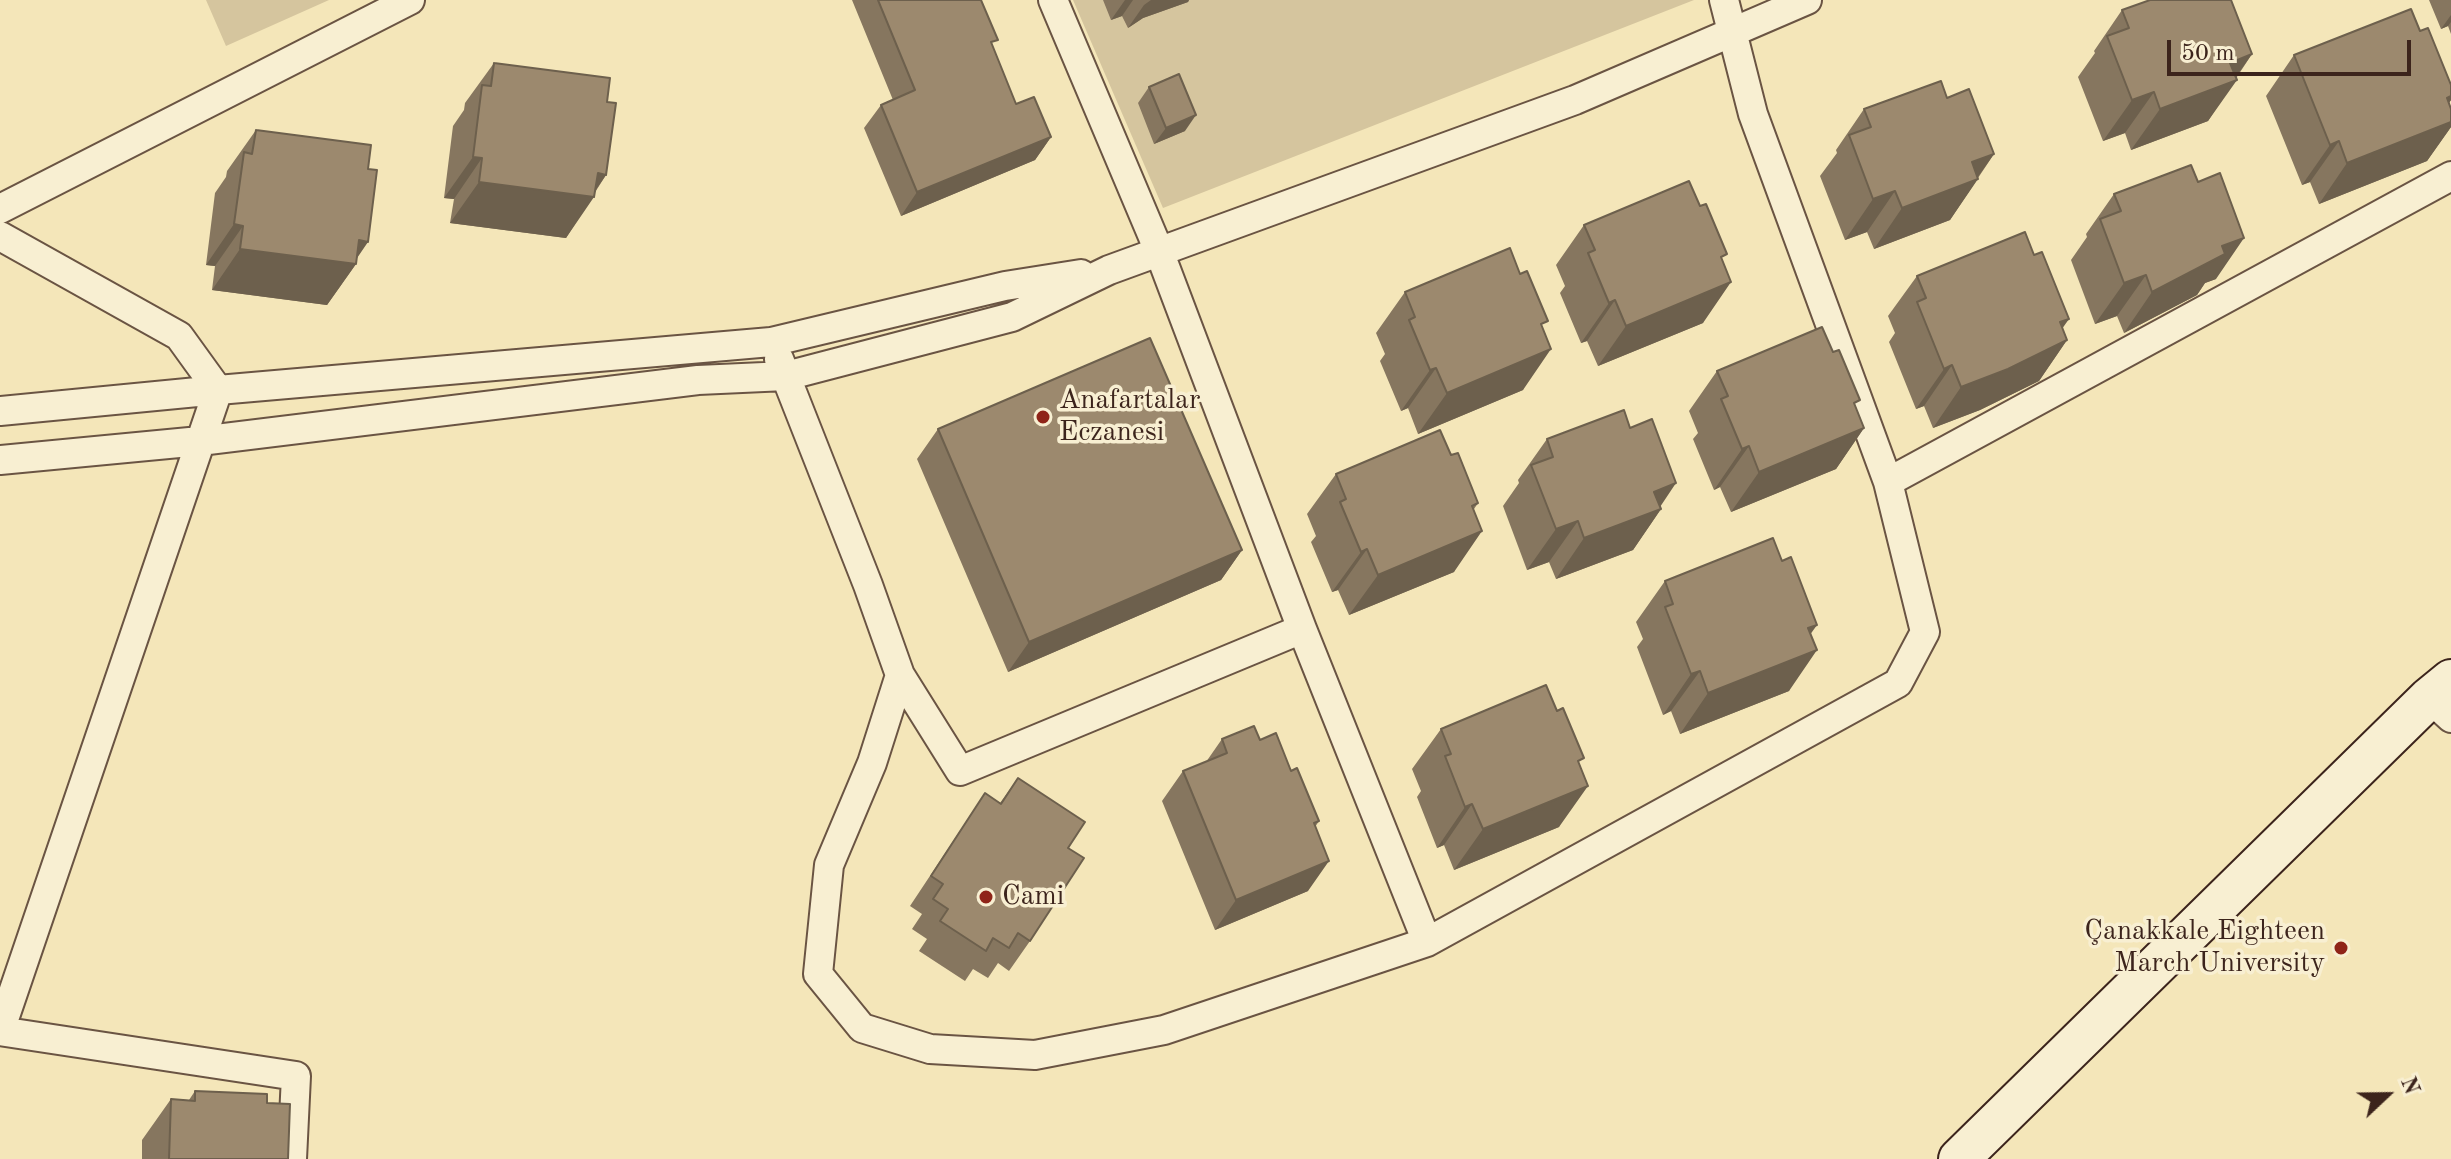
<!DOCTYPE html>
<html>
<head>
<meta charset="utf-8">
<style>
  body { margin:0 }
  #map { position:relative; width:2451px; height:1159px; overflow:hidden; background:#f4e6b9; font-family:"Old Standard TT",serif }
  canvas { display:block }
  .north { position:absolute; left:2347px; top:1055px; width:80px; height:80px; -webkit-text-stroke:6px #f8efd2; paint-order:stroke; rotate:68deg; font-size:22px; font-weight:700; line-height:32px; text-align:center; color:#3c241c }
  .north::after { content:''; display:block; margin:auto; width:28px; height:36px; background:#3c241c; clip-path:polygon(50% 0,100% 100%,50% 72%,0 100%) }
  .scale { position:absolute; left:2167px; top:40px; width:244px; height:36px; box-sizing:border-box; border:4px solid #3c241c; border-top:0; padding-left:10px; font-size:24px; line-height:28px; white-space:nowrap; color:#3c241c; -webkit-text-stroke:6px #f8efd2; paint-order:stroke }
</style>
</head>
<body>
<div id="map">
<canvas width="2451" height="1159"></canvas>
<div class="north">N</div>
<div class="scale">50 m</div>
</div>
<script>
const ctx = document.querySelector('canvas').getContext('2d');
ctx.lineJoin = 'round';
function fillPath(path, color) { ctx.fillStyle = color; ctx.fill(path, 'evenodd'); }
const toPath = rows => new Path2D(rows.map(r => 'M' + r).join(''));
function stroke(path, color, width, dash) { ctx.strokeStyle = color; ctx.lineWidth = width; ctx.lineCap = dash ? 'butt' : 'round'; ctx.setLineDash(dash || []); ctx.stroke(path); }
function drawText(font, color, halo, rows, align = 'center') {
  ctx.font = font + ' "Old Standard TT",serif'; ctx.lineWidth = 7; ctx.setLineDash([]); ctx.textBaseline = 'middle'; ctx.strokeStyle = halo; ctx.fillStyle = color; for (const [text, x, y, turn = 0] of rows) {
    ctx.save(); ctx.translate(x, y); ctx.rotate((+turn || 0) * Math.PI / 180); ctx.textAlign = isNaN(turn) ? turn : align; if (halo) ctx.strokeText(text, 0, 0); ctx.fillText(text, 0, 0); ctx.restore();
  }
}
const green = toPath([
  [206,0,329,0,226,46],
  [1073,0,1694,0,1163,208]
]);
const street = toPath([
  [1053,0,1159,251,1302,629,1427,942],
  [0,209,410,0],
  [0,236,179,336,218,390],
  [779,359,868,585,900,675,960,771,1302,629],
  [0,411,218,390,771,342,1005,286,1081,274],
  [0,460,200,441,698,380,786,376,1012,317,1109,270,1575,100,1807,0],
  [1888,482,2451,176],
  [900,675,872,763,829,865,818,974,862,1028,930,1049,1035,1055,1164,1030,1427,942,1898,683,1925,632,1888,482,1753,114,1724,0],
  [2429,698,2451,718],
  [0,1031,218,390],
  [0,1031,296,1076,292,1159]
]);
const secondary = toPath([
  [1959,1159,2429,698,2451,680]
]);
const wall = toPath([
  [852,0,981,0,993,47,1016,104,1051,137,1035,160,901,216,864,128,881,105,893,100],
  [1103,0,1189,0,1188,2,1143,18,1128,28,1122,16,1111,20],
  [2429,0,2451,0,2451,34,2448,26,2441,29],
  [2122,10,2252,54,2208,121,2131,150,2125,133,2103,141,2078,77,2095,53,2094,51],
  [2420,31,2451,85,2451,100,2449,103,2451,109,2451,127,2427,161,2319,204,2310,182,2302,185,2266,96,2294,55],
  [494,63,607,102,606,175,566,238,450,223,454,199,444,198,453,126,464,110,465,103],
  [1149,87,1185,131,1154,144,1138,103],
  [1947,98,1994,154,1950,220,1874,249,1867,232,1845,240,1820,176,1837,153,1836,150,1864,109],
  [256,130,357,258,356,264,327,305,212,290,215,266,206,265,215,193,226,177,227,171],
  [2114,194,2216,279,2205,283,2197,295,2124,333,2117,316,2095,324,2071,260,2087,237,2086,234],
  [1584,225,1722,261,1703,323,1598,366,1587,341,1581,343,1560,293,1565,286,1556,265],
  [1917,276,2062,328,2067,340,2039,381,1980,410,1933,428,1924,406,1916,409,1889,342,1895,333,1888,316],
  [1405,292,1543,328,1523,390,1418,434,1408,408,1401,411,1380,361,1385,354,1376,333],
  [1717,371,1855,406,1864,428,1836,469,1731,512,1720,487,1714,490,1693,439,1698,433,1689,411],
  [938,429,1242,550,1221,580,1008,672,917,459],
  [1547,439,1660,507,1661,509,1633,550,1556,579,1549,562,1527,570,1503,506,1519,483,1518,480],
  [1451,455,1478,503,1474,509,1454,572,1349,615,1338,590,1332,592,1311,542,1316,536,1307,514,1336,474],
  [1665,581,1810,634,1789,691,1680,734,1671,711,1663,715,1637,647,1643,639,1636,622],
  [1441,729,1579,765,1559,827,1454,870,1444,845,1437,848,1417,797,1421,791,1412,769],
  [1222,739,1260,740,1291,771,1319,821,1315,827,1308,891,1215,930,1162,801,1183,771,1206,762],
  [1018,778,1068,848,1030,941,1009,971,998,963,988,978,973,969,965,981,919,951,927,939,912,929,922,914,910,906,985,793,1000,803],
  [195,1091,267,1103,288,1159,142,1159,142,1140,171,1099,189,1100]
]);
const shadedWall = toPath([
  [1125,0,1133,0,1122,16,1111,20],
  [1151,0,1189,0,1188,2,1143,18,1128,28,1144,5],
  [2451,15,2451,22,2448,26,2441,29],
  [2252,54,2233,81,2237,80,2208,121,2131,150,2160,109,2230,63],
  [2154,92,2125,133,2103,141,2132,100],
  [2451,96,2451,100,2429,131,2451,122,2451,127,2427,161,2319,204,2347,163],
  [1196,115,1185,131,1154,144,1166,128],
  [1051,137,1035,160,901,216,917,192],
  [2339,141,2310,182,2302,185,2330,145],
  [1994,154,1975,181,1978,179,1950,220,1874,249,1902,208,1972,162],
  [473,157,482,158,454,199,444,198],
  [598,173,606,175,591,197,594,197,566,238,450,223,479,182],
  [1895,191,1867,232,1845,240,1873,199],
  [234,224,243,226,215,266,206,265],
  [2244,238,2216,279,2205,283,2197,295,2124,333,2152,292,2222,246],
  [359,240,368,242,353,264,356,264,327,305,212,290,240,249],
  [2146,275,2117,316,2095,324,2124,283],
  [1731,282,1703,323,1598,366,1626,326],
  [1615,300,1587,341,1581,343,1609,303],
  [2069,319,2047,350,2067,340,2039,381,1980,410,1933,428,1961,387,2060,322],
  [1551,349,1523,390,1418,434,1447,393],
  [1952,365,1924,406,1916,409,1944,369],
  [1436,368,1408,408,1401,411,1430,370],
  [1864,428,1836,469,1731,512,1759,472],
  [1749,446,1720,487,1714,490,1742,449],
  [1676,483,1658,510,1661,509,1633,550,1556,579,1584,538,1654,492],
  [1578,521,1549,562,1527,570,1556,529],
  [1482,531,1454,572,1349,615,1378,575],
  [1367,549,1338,590,1332,592,1361,552],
  [1242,550,1221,580,1008,672,1029,642],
  [1817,625,1792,660,1817,650,1789,691,1680,734,1708,693,1808,628],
  [1700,671,1671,711,1663,715,1691,674],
  [1588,786,1559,827,1454,870,1483,829],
  [1472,804,1444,845,1437,848,1465,807],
  [1329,861,1308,891,1215,930,1236,900]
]);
const building = toPath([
  [878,0,981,0,998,40,991,42,1016,104,1034,97,1051,137,917,192,881,105,915,90,878,0],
  [2150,0,2231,0,2252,54,2230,63,2237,80,2160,109,2154,92,2132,100,2107,36,2129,28,2122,10,2150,0],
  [2411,9,2420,31,2428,28,2451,85,2451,96,2447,98,2451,109,2451,122,2347,163,2339,141,2330,145,2294,55,2411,9],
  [494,63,610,78,607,102,616,103,606,175,598,173,594,197,479,182,482,158,473,157,482,85,491,86,494,63],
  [1179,74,1196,115,1166,128,1149,87,1179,74],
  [1941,81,1947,98,1969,89,1994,154,1972,162,1978,179,1902,208,1895,191,1873,199,1849,135,1871,127,1864,109,1941,81],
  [256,130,371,145,368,169,377,170,368,242,359,240,356,264,240,249,243,226,234,224,244,152,252,154,256,130],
  [2191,165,2198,182,2220,173,2244,238,2222,246,2225,254,2152,292,2146,275,2124,283,2100,219,2121,211,2114,194,2191,165],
  [1689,181,1700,206,1706,204,1727,254,1721,257,1731,282,1626,326,1615,300,1609,303,1588,253,1595,250,1584,225,1689,181],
  [2025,232,2034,255,2042,252,2069,319,2060,322,2067,340,2008,369,1961,387,1952,365,1944,369,1917,302,1926,298,1917,276,2025,232],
  [1510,248,1520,274,1527,271,1548,321,1541,324,1551,349,1447,393,1436,368,1430,370,1409,320,1415,317,1405,292,1510,248],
  [1822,327,1833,352,1839,350,1860,400,1854,403,1864,428,1759,472,1749,446,1742,449,1721,399,1728,396,1717,371,1822,327],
  [1150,338,1242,550,1029,642,938,429,1150,338],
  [1624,410,1630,428,1652,419,1676,483,1654,492,1661,509,1584,538,1578,521,1556,529,1531,465,1553,457,1547,439,1624,410],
  [1440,430,1451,455,1458,453,1478,503,1472,506,1482,531,1378,575,1367,549,1361,552,1340,502,1346,499,1336,474,1440,430],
  [1773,538,1782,561,1791,557,1817,625,1808,628,1817,650,1708,693,1700,671,1691,674,1665,607,1673,604,1665,581,1773,538],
  [1546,685,1557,711,1563,708,1584,758,1578,761,1588,786,1483,829,1472,804,1465,807,1445,756,1451,754,1441,729,1546,685],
  [1254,726,1260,740,1276,733,1291,771,1297,768,1319,821,1314,823,1329,861,1236,900,1183,771,1227,753,1222,739,1254,726],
  [1018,778,1085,822,1068,848,1084,858,1030,941,1018,933,1009,948,993,938,986,951,940,921,948,909,933,899,943,884,931,876,985,793,1001,804,1018,778],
  [195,1091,267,1094,267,1103,290,1104,288,1159,169,1159,171,1099,195,1101,195,1091]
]);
const markers = [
  [1043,417,8,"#8f2418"],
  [986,897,8,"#8f2418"],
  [2341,948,8,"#8f2418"]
];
const poiNames = [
  ["Anafartalar",1059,401],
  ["Eczanesi",1059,433],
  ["Cami",1002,897],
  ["Çanakkale Eighteen",2325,932,"right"],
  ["March University",2325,964,"right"]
];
fillPath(green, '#d5c59e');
stroke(street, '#6a5443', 32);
stroke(secondary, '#3c241c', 44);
stroke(street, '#f8efd2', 28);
stroke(secondary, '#f8efd2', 40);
fillPath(wall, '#86765f');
fillPath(shadedWall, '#6d604d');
fillPath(building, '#9c896e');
stroke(building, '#6d604d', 2);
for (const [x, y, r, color] of markers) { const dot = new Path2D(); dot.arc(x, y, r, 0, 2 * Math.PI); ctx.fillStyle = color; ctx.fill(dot); stroke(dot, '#f8efd2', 3); }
drawText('28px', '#3c241c', '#f8efd2', poiNames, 'left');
</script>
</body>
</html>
